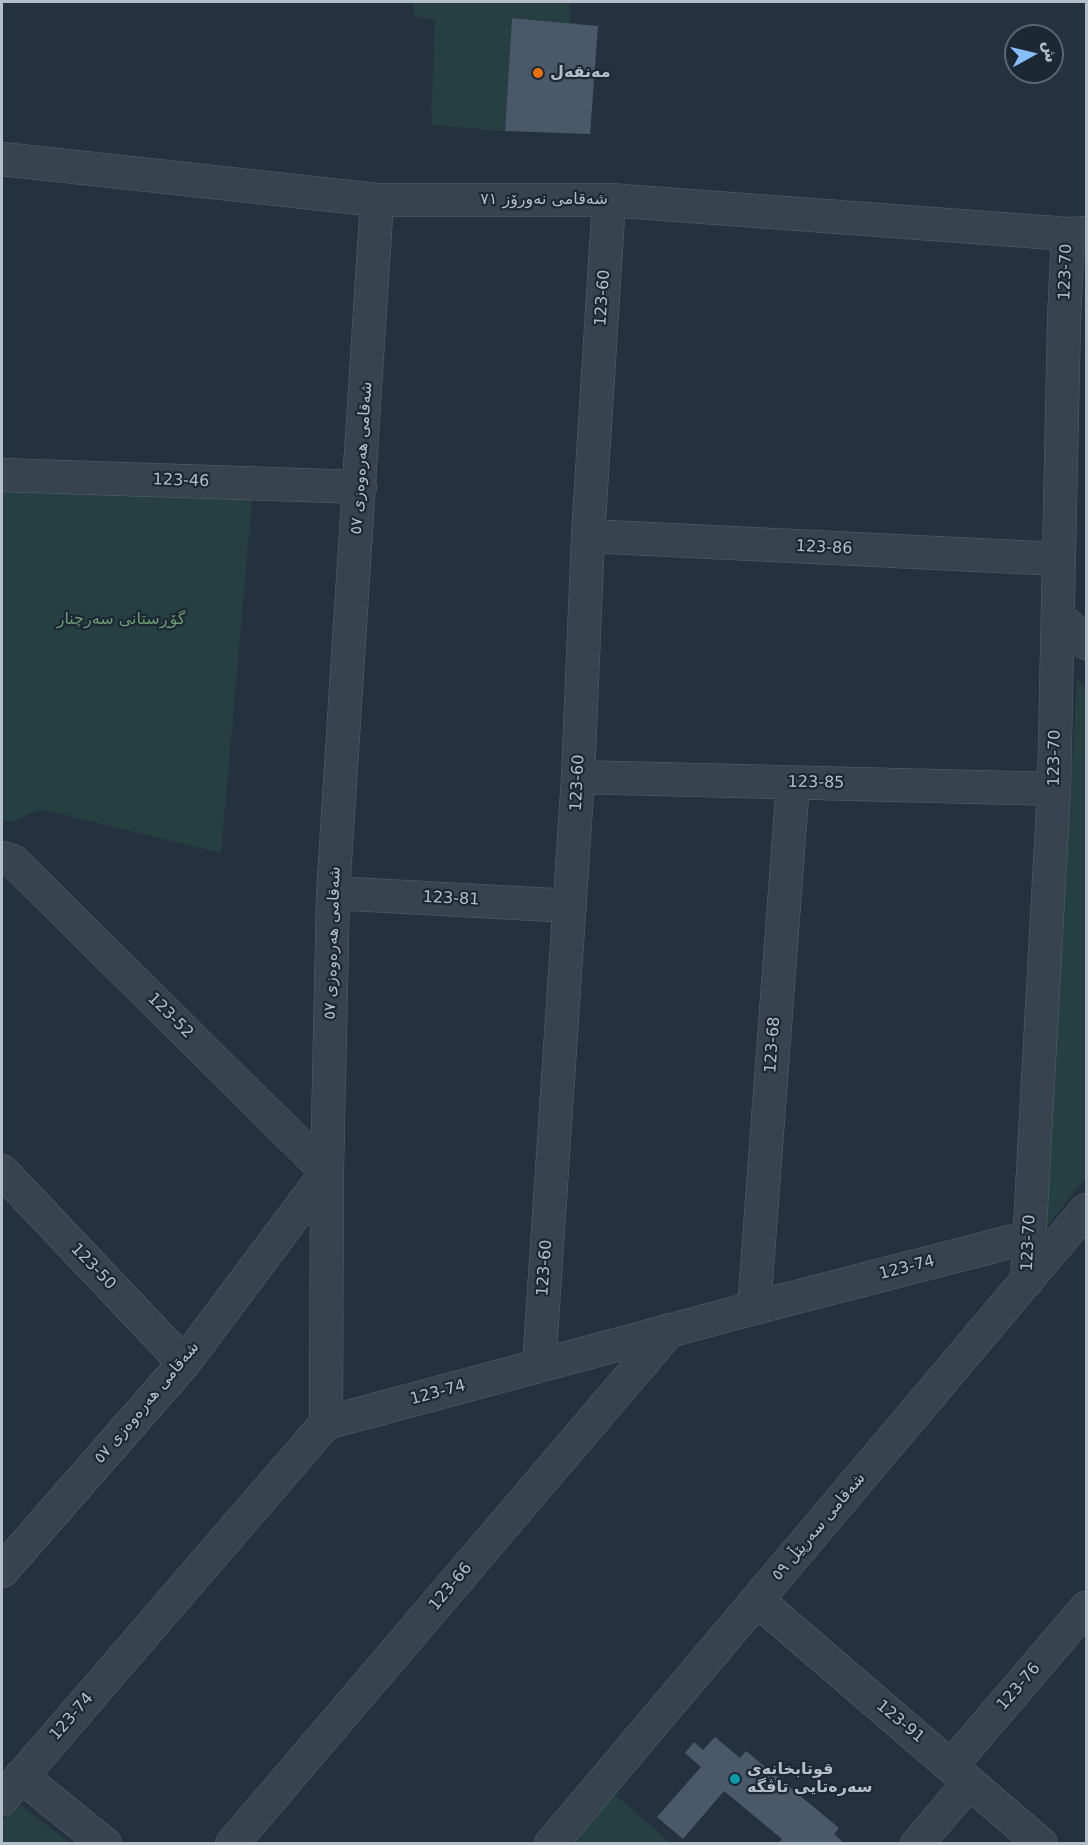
<!DOCTYPE html>
<html>
<head>
<meta charset="utf-8">
<style>
  body { margin:0 }
  #map { position:relative; width:1088px; height:1845px; overflow:hidden; background:#243240; font-family:"DejaVu Sans","Noto Sans Arabic",sans-serif }
  canvas { display:block }
  .frame { position:absolute; inset:0; border:3px solid #b4beca; pointer-events:none }
  .north { position:absolute; left:1004px; top:24px; width:60px; height:60px; box-sizing:border-box; background:#1d2835; border:2px solid #596471; border-radius:50%; rotate:82deg; font-size:16px; font-weight:700; line-height:24px; text-align:center; color:#b4beca }
  .north::after { content:''; display:block; margin:auto; width:21px; height:27px; background:#88bdfb; clip-path:polygon(50% 0,100% 100%,50% 72%,0 100%) }
</style>
</head>
<body>
<div id="map">
<canvas width="1088" height="1845"></canvas>
<div class="frame"></div>
<div class="north">ش</div>
</div>
<script>
const ctx = document.querySelector('canvas').getContext('2d');
ctx.lineJoin = 'round';
function fillPath(path, color) { ctx.fillStyle = color; ctx.fill(path, 'evenodd'); }
const toPath = rows => new Path2D(rows.map(r => 'M' + r).join(''));
function stroke(path, color, width, dash) { ctx.strokeStyle = color; ctx.lineWidth = width; ctx.lineCap = dash ? 'butt' : 'round'; ctx.setLineDash(dash || []); ctx.stroke(path); }
function drawText(font, color, halo, rows, align = 'center') {
  ctx.font = font + ' "DejaVu Sans","Noto Sans Arabic",sans-serif'; ctx.lineWidth = 4.5; ctx.setLineDash([]); ctx.textBaseline = 'middle'; ctx.strokeStyle = halo; ctx.fillStyle = color; for (const [text, x, y, turn = 0] of rows) {
    ctx.save(); ctx.translate(x, y); ctx.rotate((+turn || 0) * Math.PI / 180); ctx.textAlign = isNaN(turn) ? turn : align; if (halo) ctx.strokeText(text, 0, 0); ctx.fillText(text, 0, 0); ctx.restore();
  }
}
const green = toPath([
  [414,2,569,2,570,23,512,18,505,131,431,125,435,20,414,16],
  [2,490,252,500,221,853,41,809,11,822,2,820],
  [1077,679,1086,689,1086,1177,1045,1229],
  [613,1793,671,1843,570,1844],
  [18,1803,70,1843,2,1844,2,1822]
]);
const building = toPath([
  [512,18,598,26,590,134,505,131],
  [715,1737,740,1758,746,1751,839,1828,834,1834,842,1841,840,1844,778,1844,782,1839,724,1791,683,1839,657,1817,701,1767,685,1753,694,1742,703,1750]
]);
const minor = toPath([
  [2,159,377,200,609,200,1068,234,1086,233],
  [2,475,360,487],
  [588,536,1059,559],
  [1058,616,1086,643],
  [578,777,1054,789],
  [2,858,13,861,327,1172,326,1423],
  [333,893,570,906],
  [2,1171,184,1363],
  [1027,1281,1054,789,1064,320,1068,234],
  [754,1308,793,783],
  [539,1366,578,777,588,536,609,200],
  [2,1571,184,1363,327,1172,333,893,377,200],
  [757,1600,1041,1844],
  [951,1766,1086,1608],
  [21,1776,105,1844],
  [2,1799,326,1423,754,1308,1029,1237],
  [232,1844,670,1330],
  [551,1844,1086,1210],
  [917,1844,969,1783]
]);
const markers = [
  [538,73,6,"#e8710a"],
  [735,1779,6,"#0f9aa8"]
];
const poiNames = [
  ["مەنقەل",550,73],
  ["قوتابخانەی",747,1770],
  ["سەرەتایی تاڤگە",747,1788]
];
const streetNames = [
  ["شەقامی نەورۆز ٧١",544,200],
  ["123-70",1066,272,-88],
  ["123-60",603,298,-86],
  ["شەقامی هەرەوەزی ٥٧",362,458,-86],
  ["123-46",181,481,2],
  ["123-86",824,548,3],
  ["123-70",1055,758,-89],
  ["123-60",578,783,-87],
  ["123-85",816,783,1],
  ["123-81",451,899,3],
  ["شەقامی هەرەوەزی ٥٧",333,943,-88],
  ["123-52",170,1016,45],
  ["123-68",773,1045,-86],
  ["123-70",1029,1243,-87],
  ["123-50",93,1267,46],
  ["123-60",545,1268,-86],
  ["123-74",907,1268,-14],
  ["123-74",438,1393,-15],
  ["شەقامی هەرەوەزی ٥٧",147,1403,-50],
  ["شەقامی سەرپێڵ ٥٩",819,1527,-50],
  ["123-66",451,1587,-50],
  ["123-76",1019,1687,-49],
  ["123-74",72,1717,-49],
  ["123-91",900,1722,40]
];
const parkNames = [
  ["گۆڕستانی سەرچنار",121,620]
];
fillPath(green, '#263f41');
fillPath(building, '#4a5969');
stroke(minor, '#56616d', 34);
stroke(minor, '#384350', 33);
for (const [x, y, r, color] of markers) { const dot = new Path2D(); dot.arc(x, y, r, 0, 2 * Math.PI); ctx.fillStyle = color; ctx.fill(dot); stroke(dot, '#1d2835', 2); }
drawText('bold 16px', '#b4beca', '#1d2835', poiNames, 'left');
drawText('16px', '#b4beca', '#1d2835', streetNames);
drawText('16px', '#6b9c72', '#1d2835', parkNames);
</script>
</body>
</html>
